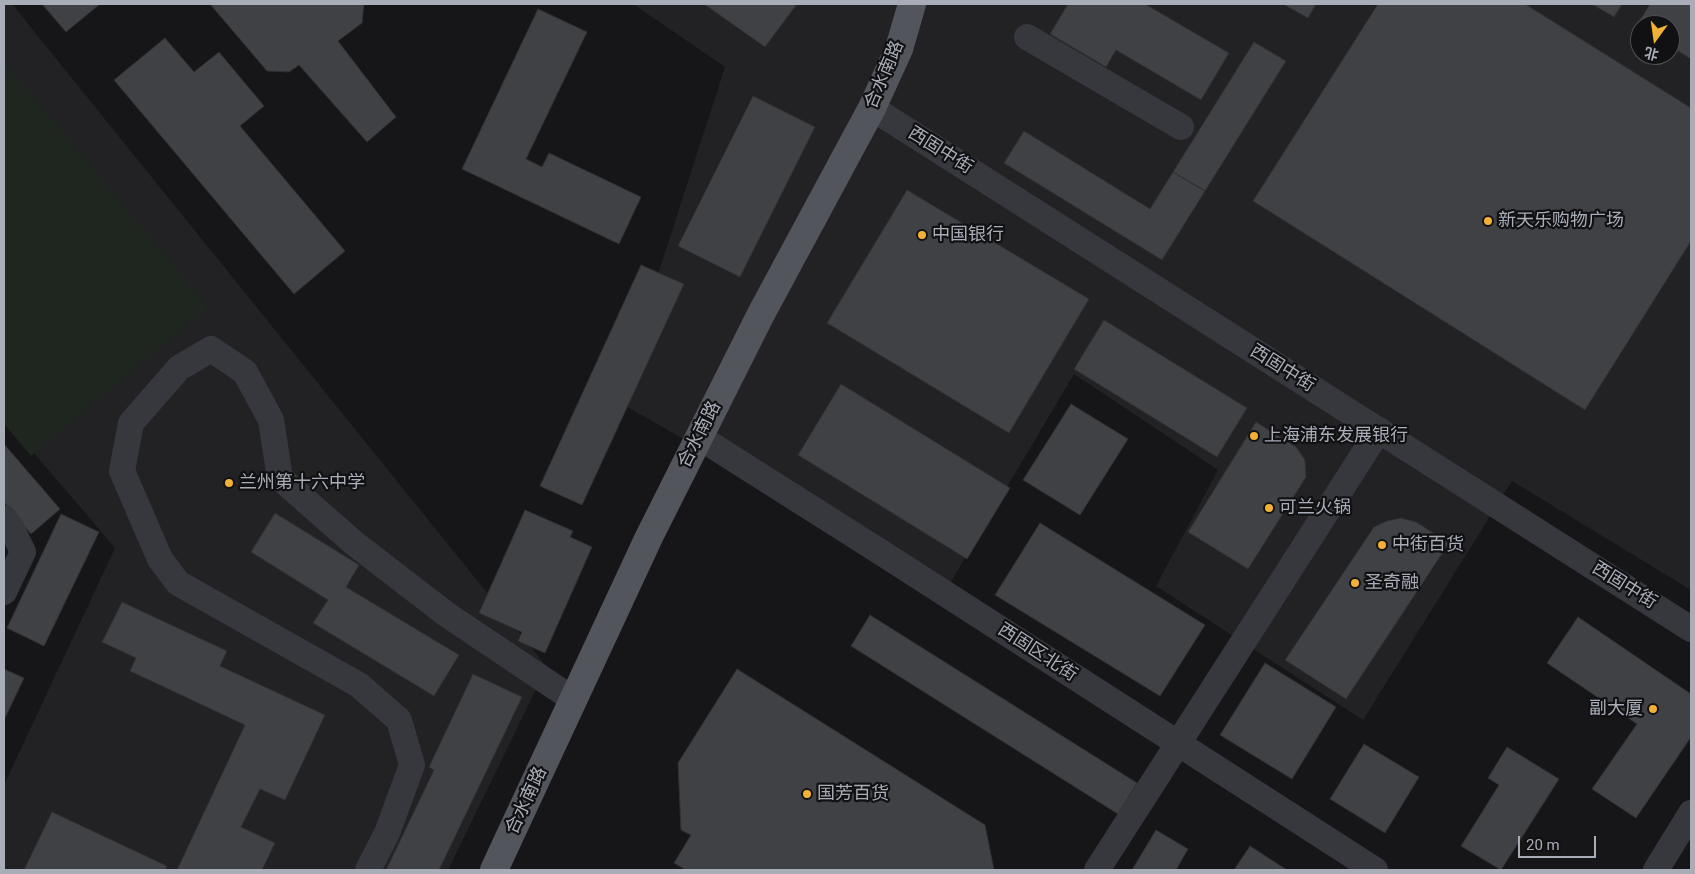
<!DOCTYPE html>
<html>
<head>
<meta charset="utf-8">
<style>
  body { margin:0 }
  #map { position:relative; width:1695px; height:874px; overflow:hidden; background:#161618; font-family:Roboto,"Noto Sans SC",sans-serif }
  canvas { display:block }
  .frame { position:absolute; inset:0; border:5px solid #a8adb8; pointer-events:none }
  .north { position:absolute; left:1630px; top:15px; width:50px; height:50px; box-sizing:border-box; background:#111113; border:1px solid #4d4f55; border-radius:50%; rotate:194deg; font-size:14px; font-weight:700; line-height:20px; text-align:center; color:#a8adb8 }
  .north::after { content:''; display:block; margin:auto; width:18px; height:22px; background:#f2b134; clip-path:polygon(50% 0,100% 100%,50% 72%,0 100%) }
  .scale { position:absolute; left:1518px; top:836px; width:78px; height:22px; box-sizing:border-box; border:2px solid #a8adb8; border-top:0; padding-left:6px; font-size:15px; line-height:18px; white-space:nowrap; color:#a8adb8; -webkit-text-stroke:4px #111113; paint-order:stroke }
</style>
</head>
<body>
<div id="map">
<canvas width="1695" height="874"></canvas>
<div class="frame"></div>
<div class="north">北</div>
<div class="scale">20 m</div>
</div>
<script>
const ctx = document.querySelector('canvas').getContext('2d');
ctx.lineJoin = 'round';
function fillPath(path, color) { ctx.fillStyle = color; ctx.fill(path, 'evenodd'); }
const toPath = rows => new Path2D(rows.map(r => 'M' + r).join(''));
function stroke(path, color, width, dash) { ctx.strokeStyle = color; ctx.lineWidth = width; ctx.lineCap = dash ? 'butt' : 'round'; ctx.setLineDash(dash || []); ctx.stroke(path); }
function drawText(font, color, halo, rows, align = 'center') {
  ctx.font = font + ' Roboto,"Noto Sans SC",sans-serif'; ctx.lineWidth = 4.5; ctx.setLineDash([]); ctx.textBaseline = 'middle'; ctx.strokeStyle = halo; ctx.fillStyle = color; for (const [text, x, y, turn = 0] of rows) {
    ctx.save(); ctx.translate(x, y); ctx.rotate((+turn || 0) * Math.PI / 180); ctx.textAlign = isNaN(turn) ? turn : align; if (halo) ctx.strokeText(text, 0, 0); ctx.fillText(text, 0, 0); ctx.restore();
  }
}
const built = toPath([
  [4,4,12,4,547,667,448,870,4,870,4,785,115,548,4,418],
  [633,4,1691,4,1691,590,1512,481,1363,720,1156,586,1218,470,1074,374,946,590,617,401,725,67],
  [1640,25,1670,25,1670,55,1640,55]
]);
const green = toPath([
  [4,61,208,307,31,456,4,424]
]);
const building = toPath([
  [42,4,100,4,66,32,42,4],
  [210,4,364,4,362,23,338,41,396,117,367,142,299,65,289,72,267,71,210,4],
  [704,4,797,4,765,47,704,4],
  [1068,4,1145,4,1229,53,1201,100,1116,50,1106,67,1050,34,1068,4],
  [1283,4,1316,4,1308,18,1283,4],
  [1378,4,1525,4,1691,108,1691,241,1585,410,1253,201,1378,4],
  [1592,4,1622,4,1614,17,1592,4],
  [1650,4,1691,4,1691,59,1670,46,1670,25,1640,25,1640,27,1637,25,1650,4],
  [538,9,587,32,526,159,542,167,549,153,641,197,619,244,462,169,538,9],
  [165,38,194,72,219,52,264,106,240,126,345,251,294,294,114,80,165,38],
  [1254,42,1286,61,1205,191,1173,172,1254,42],
  [753,96,815,127,740,277,678,246,753,96],
  [1024,131,1150,209,1173,172,1205,191,1162,260,1004,163,1024,131],
  [907,190,1089,299,1009,433,827,323,907,190],
  [641,265,684,284,582,505,540,486,641,265],
  [1104,320,1247,408,1217,457,1074,369,1104,320],
  [841,384,1010,488,967,559,798,455,841,384],
  [1071,404,1128,439,1080,515,1023,480,1071,404],
  [1256,422,1296,447,1305,460,1306,477,1248,569,1188,532,1256,422],
  [4,444,60,509,31,534,4,502,4,444],
  [525,510,573,531,570,537,592,547,545,653,518,641,522,632,479,613,525,510],
  [275,513,359,565,346,587,459,655,434,696,313,623,328,600,251,552,275,513],
  [61,514,99,532,44,646,7,628,61,514],
  [1401,518,1416,522,1449,543,1346,699,1285,660,1374,527,1387,521,1401,518],
  [1040,523,1205,625,1160,696,995,595,1040,523],
  [122,602,227,651,220,666,325,715,285,800,260,789,241,827,275,843,262,870,177,870,245,725,130,671,136,658,102,642,122,602],
  [870,615,1137,783,1118,814,851,646,870,615],
  [1578,617,1691,694,1691,737,1636,818,1592,789,1637,724,1547,663,1578,617],
  [1265,663,1336,707,1292,779,1220,735,1265,663],
  [4,669,24,678,4,720,4,669],
  [737,669,985,825,994,870,686,870,674,863,691,835,681,830,678,763,737,669],
  [473,674,522,697,439,870,386,870,434,770,429,767,473,674],
  [1364,744,1419,777,1385,833,1330,799,1364,744],
  [1507,747,1559,779,1501,870,1461,846,1499,785,1488,778,1507,747],
  [52,812,167,866,165,870,24,870,52,812],
  [1156,830,1188,849,1176,870,1132,870,1156,830],
  [1250,846,1287,870,1234,870,1250,846]
]);
const minor = toPath([
  [1027,37,1181,127],
  [872,108,1691,629],
  [699,437,882,553,1375,870],
  [4,518,11,527,23,552,4,592],
  [368,870,387,833,412,765,399,720,359,685,178,583,160,559,122,471,131,423,179,368,211,349,245,372,271,420,280,478,354,543,446,614,574,700],
  [1097,870,1379,430],
  [1656,870,1691,813]
]);
const major = toPath([
  [494,870,649,537,761,314,872,108,899,49,912,4]
]);
const markers = [
  [1488,221,5,"#f2b134"],
  [922,235,5,"#f2b134"],
  [1254,436,5,"#f2b134"],
  [229,483,5,"#f2b134"],
  [1269,508,5,"#f2b134"],
  [1382,545,5,"#f2b134"],
  [1355,583,5,"#f2b134"],
  [1653,709,5,"#f2b134"],
  [807,794,5,"#f2b134"]
];
const streetNames = [
  ["合水南路",885,75,-67],
  ["西固中街",940,151,32],
  ["西固中街",1282,369,32],
  ["合水南路",700,435,-63],
  ["西固中街",1624,586,32],
  ["西固区北街",1037,653,33],
  ["合水南路",527,801,-65]
];
const poiNames = [
  ["新天乐购物广场",1498,221],
  ["中国银行",932,235],
  ["上海浦东发展银行",1264,436],
  ["兰州第十六中学",239,483],
  ["可兰火锅",1279,508],
  ["中街百货",1392,545],
  ["圣奇融",1365,583],
  ["副大厦",1643,709,"right"],
  ["国芳百货",817,794]
];
fillPath(built, '#222225');
fillPath(green, '#1e261f');
fillPath(building, '#404145');
stroke(building, '#303034', 1);
stroke(minor, '#37383d', 26);
stroke(major, '#53555c', 28);
for (const [x, y, r, color] of markers) { const dot = new Path2D(); dot.arc(x, y, r, 0, 2 * Math.PI); ctx.fillStyle = color; ctx.fill(dot); stroke(dot, '#111113', 2); }
drawText('18px', '#a8adb8', '#111113', streetNames);
drawText('18px', '#a8adb8', '#111113', poiNames, 'left');
</script>
</body>
</html>
